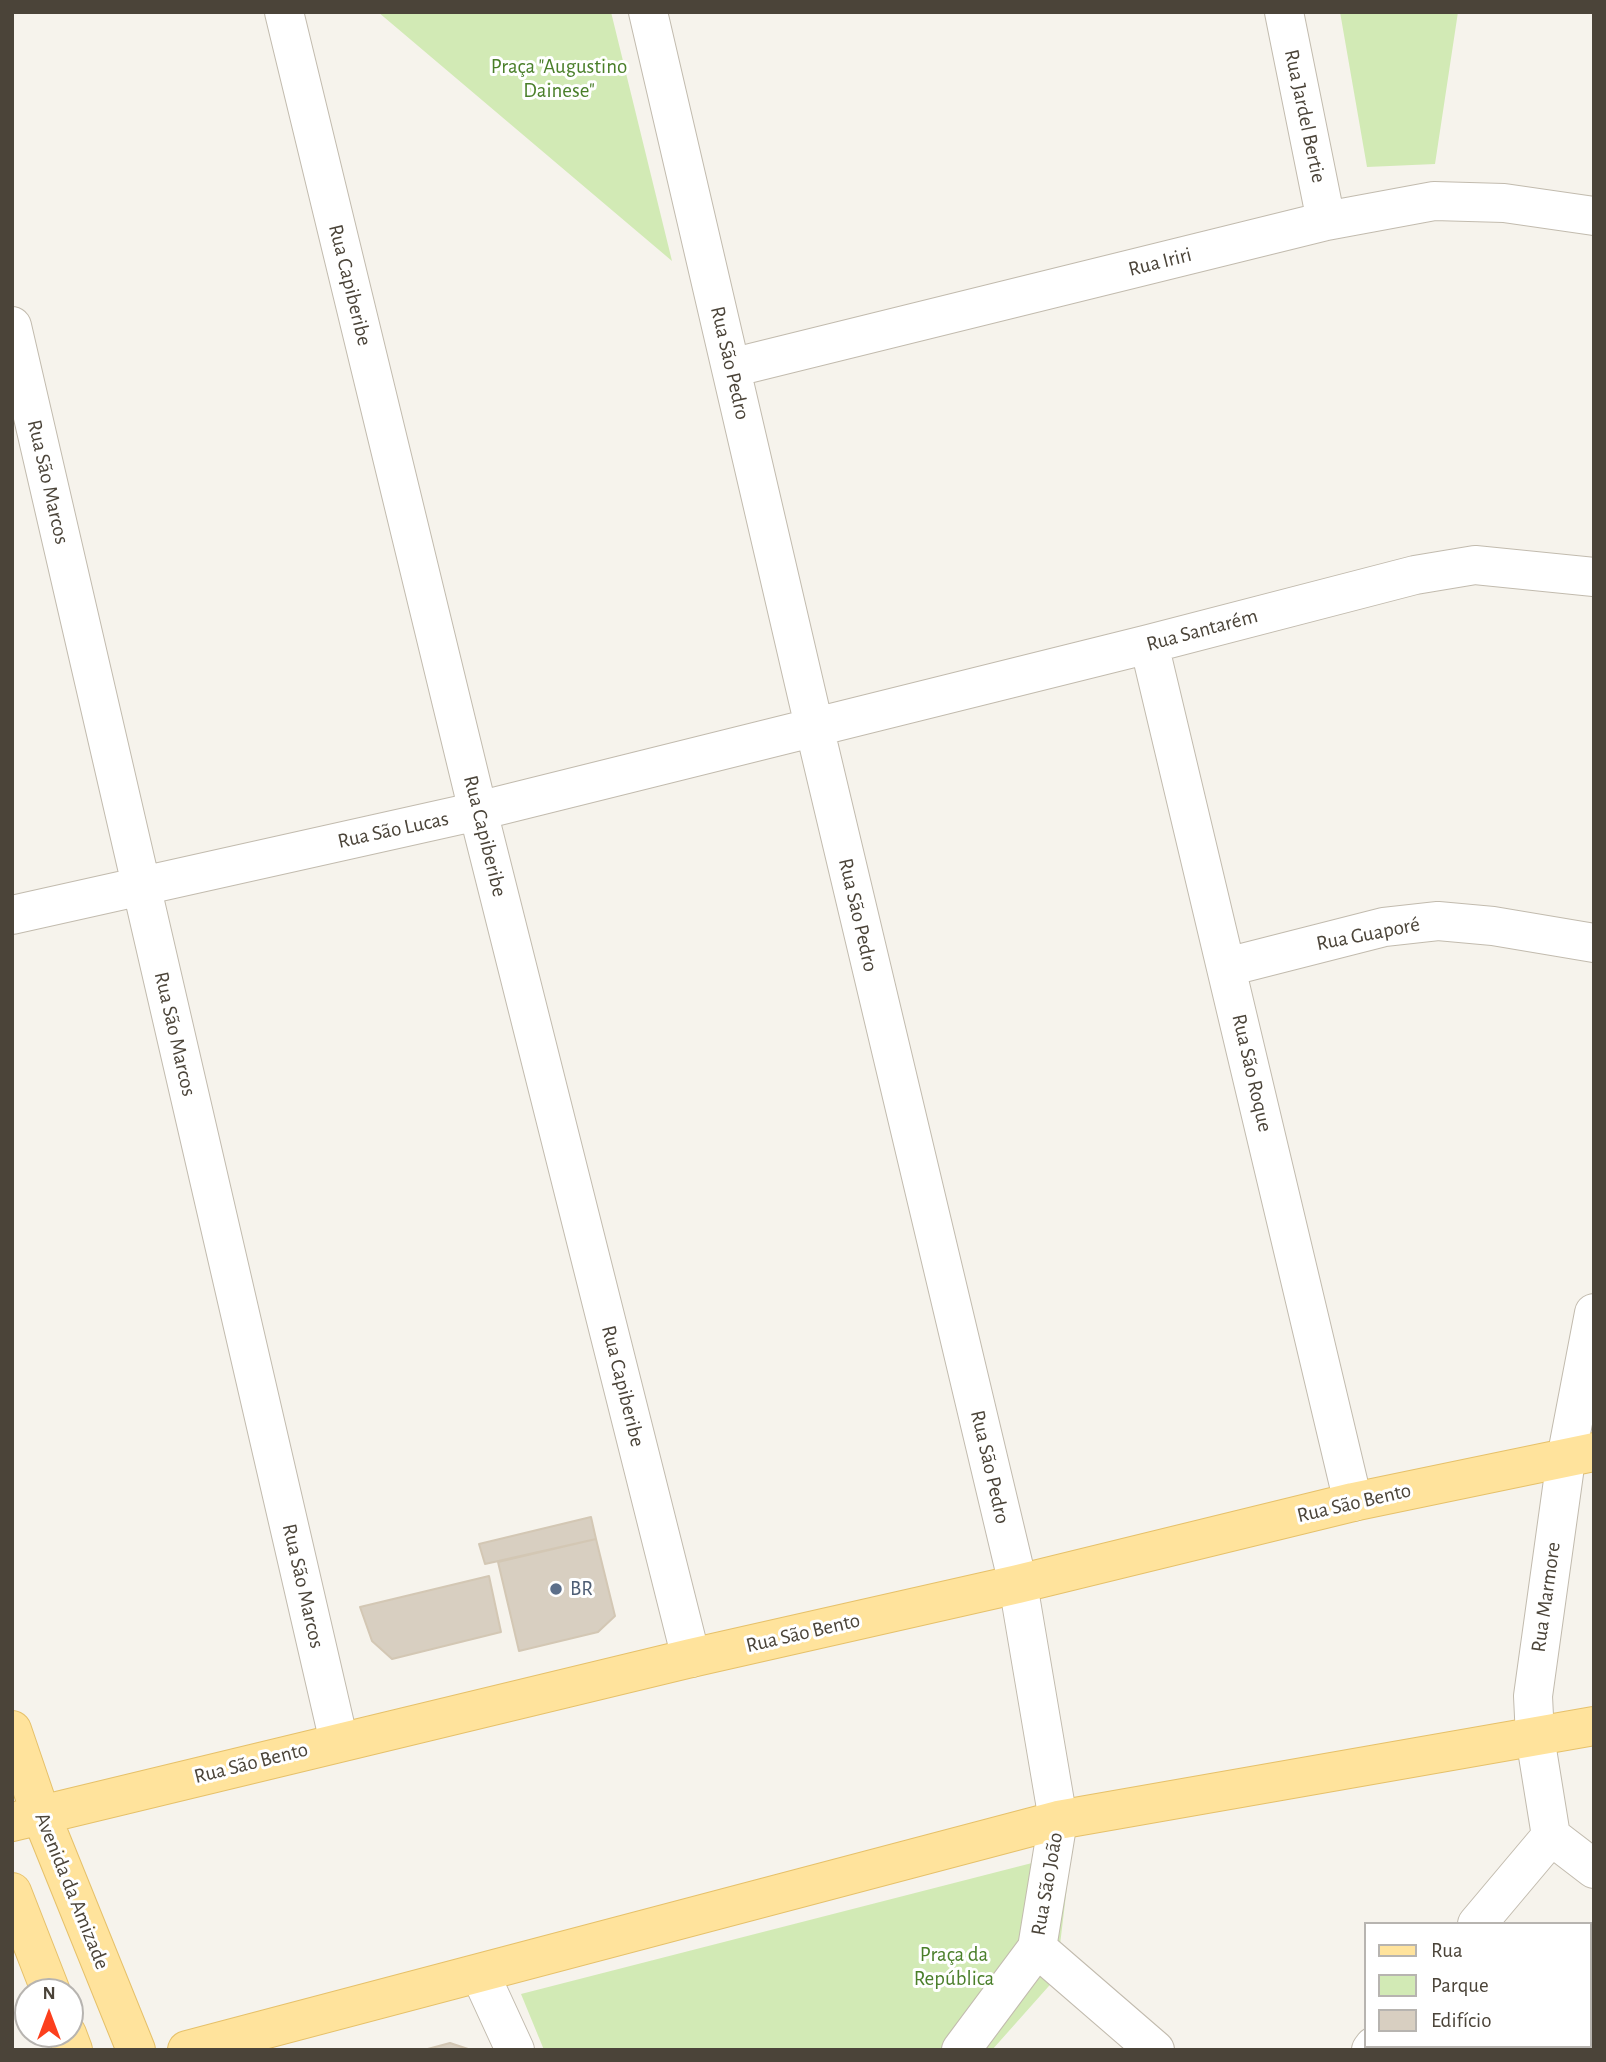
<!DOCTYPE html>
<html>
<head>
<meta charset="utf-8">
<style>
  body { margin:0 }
  #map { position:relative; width:1606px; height:2062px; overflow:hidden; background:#f6f3ec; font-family:"Alegreya Sans",sans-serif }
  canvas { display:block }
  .frame { position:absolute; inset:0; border:14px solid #4b4439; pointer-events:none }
  .legend { position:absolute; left:1364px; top:1922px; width:228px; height:126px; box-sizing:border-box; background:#fff; border:2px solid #b7b4b0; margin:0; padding:9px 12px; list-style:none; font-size:21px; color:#4b4439 }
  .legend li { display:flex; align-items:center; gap:14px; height:35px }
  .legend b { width:35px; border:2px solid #b7b4b0 }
  .north { position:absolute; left:14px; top:1978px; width:70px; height:70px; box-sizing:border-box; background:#fff; border:2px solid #b7b4b0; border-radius:50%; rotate:0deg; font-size:19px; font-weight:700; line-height:28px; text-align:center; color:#4b4439 }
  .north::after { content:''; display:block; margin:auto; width:24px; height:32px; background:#fc3f1d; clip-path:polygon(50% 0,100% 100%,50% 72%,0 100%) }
</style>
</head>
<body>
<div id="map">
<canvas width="1606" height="2062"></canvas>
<div class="frame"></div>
<ul class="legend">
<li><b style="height:9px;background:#ffe39c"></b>Rua</li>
<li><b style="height:19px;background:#d2eab5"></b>Parque</li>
<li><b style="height:19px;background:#d8cfc1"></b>Edifício</li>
</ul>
<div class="north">N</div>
</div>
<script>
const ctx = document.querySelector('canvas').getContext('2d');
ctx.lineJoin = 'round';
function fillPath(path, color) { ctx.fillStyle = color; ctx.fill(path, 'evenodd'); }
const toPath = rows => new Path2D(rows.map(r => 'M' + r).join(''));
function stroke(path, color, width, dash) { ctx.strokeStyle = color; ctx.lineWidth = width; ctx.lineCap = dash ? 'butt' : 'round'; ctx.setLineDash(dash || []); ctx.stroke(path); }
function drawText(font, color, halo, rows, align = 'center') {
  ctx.font = font + ' "Alegreya Sans",sans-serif'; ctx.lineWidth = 6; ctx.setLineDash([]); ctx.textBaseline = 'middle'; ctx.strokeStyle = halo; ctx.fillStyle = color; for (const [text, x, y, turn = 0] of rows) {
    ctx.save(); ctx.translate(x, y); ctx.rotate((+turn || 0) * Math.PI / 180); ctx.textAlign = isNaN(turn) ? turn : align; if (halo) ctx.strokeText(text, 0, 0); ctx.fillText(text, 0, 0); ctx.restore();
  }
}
const green = toPath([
  [378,12,611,12,672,261],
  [1340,12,1458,12,1435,164,1367,167],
  [1071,1853,1056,1978,992,2050,544,2050,521,1994]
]);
const building = toPath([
  [591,1517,596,1539,485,1564,479,1544,591,1517],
  [596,1539,615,1616,598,1632,519,1651,498,1562,596,1539],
  [489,1576,501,1632,392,1659,372,1641,360,1607,489,1576],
  [450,2043,471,2050,424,2050,450,2043]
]);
const minor = toPath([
  [284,12,478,811,691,1658],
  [648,12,814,726,1018,1584,1058,1820,1037,1948,961,2050],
  [1284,12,1326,221],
  [12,326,339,1742],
  [731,368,1326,221,1434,201,1504,203,1594,216],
  [1149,644,1353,1502],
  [12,915,478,811,1149,644,1415,575,1475,565,1594,577],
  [1227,967,1384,927,1438,921,1493,926,1594,943],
  [1594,1313,1566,1459,1533,1696,1535,1737,1551,1836,1594,1869],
  [1477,1924,1551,1836],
  [1037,1948,1155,2050],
  [480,1974,515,2050],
  [1371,2050,1374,2046]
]);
const major = toPath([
  [12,1730,41,1815,136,2050],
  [12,1822,691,1658,1018,1584,1353,1502,1594,1452],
  [12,1892,51,1992],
  [67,2034,73,2050],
  [187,2050,1058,1820,1594,1726]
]);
const markers = [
  [556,1589,7,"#5c6f8a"]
];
const parkNames = [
  ["Praça \"Augustino",559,67],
  ["Dainese\"",559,91],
  ["Praça da",954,1955],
  ["República",954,1979]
];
const streetNames = [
  ["Rua Jardel Bertie",1305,116,78],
  ["Rua Iriri",1160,262,-14],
  ["Rua Capiberibe",350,285,76],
  ["Rua São Pedro",730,363,77],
  ["Rua São Marcos",48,482,77],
  ["Rua Santarém",1202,630,-15],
  ["Rua São Lucas",393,830,-12],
  ["Rua Capiberibe",485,836,76],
  ["Rua São Pedro",858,915,77],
  ["Rua Guaporé",1368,934,-11],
  ["Rua São Marcos",175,1034,77],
  ["Rua São Roque",1252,1073,77],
  ["Rua Capiberibe",623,1386,76],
  ["Rua São Pedro",990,1467,77],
  ["Rua São Bento",1354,1503,-13],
  ["Rua São Marcos",303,1586,77],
  ["Rua Marmore",1546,1597,-82],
  ["Rua São Bento",803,1633,-13],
  ["Rua São Bento",251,1763,-14],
  ["Rua São João",1047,1884,-80],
  ["Avenida da Amizade",72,1891,68]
];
const serviceNames = [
  ["BR",570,1589]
];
fillPath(green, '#d2eab5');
fillPath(building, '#d8cfc1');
stroke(building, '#d3c7b4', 2);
stroke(minor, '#c2bbae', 40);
stroke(major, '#e6c16a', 40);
stroke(minor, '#fff', 38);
stroke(major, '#ffe39c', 38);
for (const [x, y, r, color] of markers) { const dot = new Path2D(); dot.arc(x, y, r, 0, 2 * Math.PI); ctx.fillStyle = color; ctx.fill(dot); stroke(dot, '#fff', 2.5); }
drawText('21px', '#4a7f2a', '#fff', parkNames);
drawText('21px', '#4b4439', '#fff', streetNames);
drawText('21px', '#4e5e75', '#fff', serviceNames, 'left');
</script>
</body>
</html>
